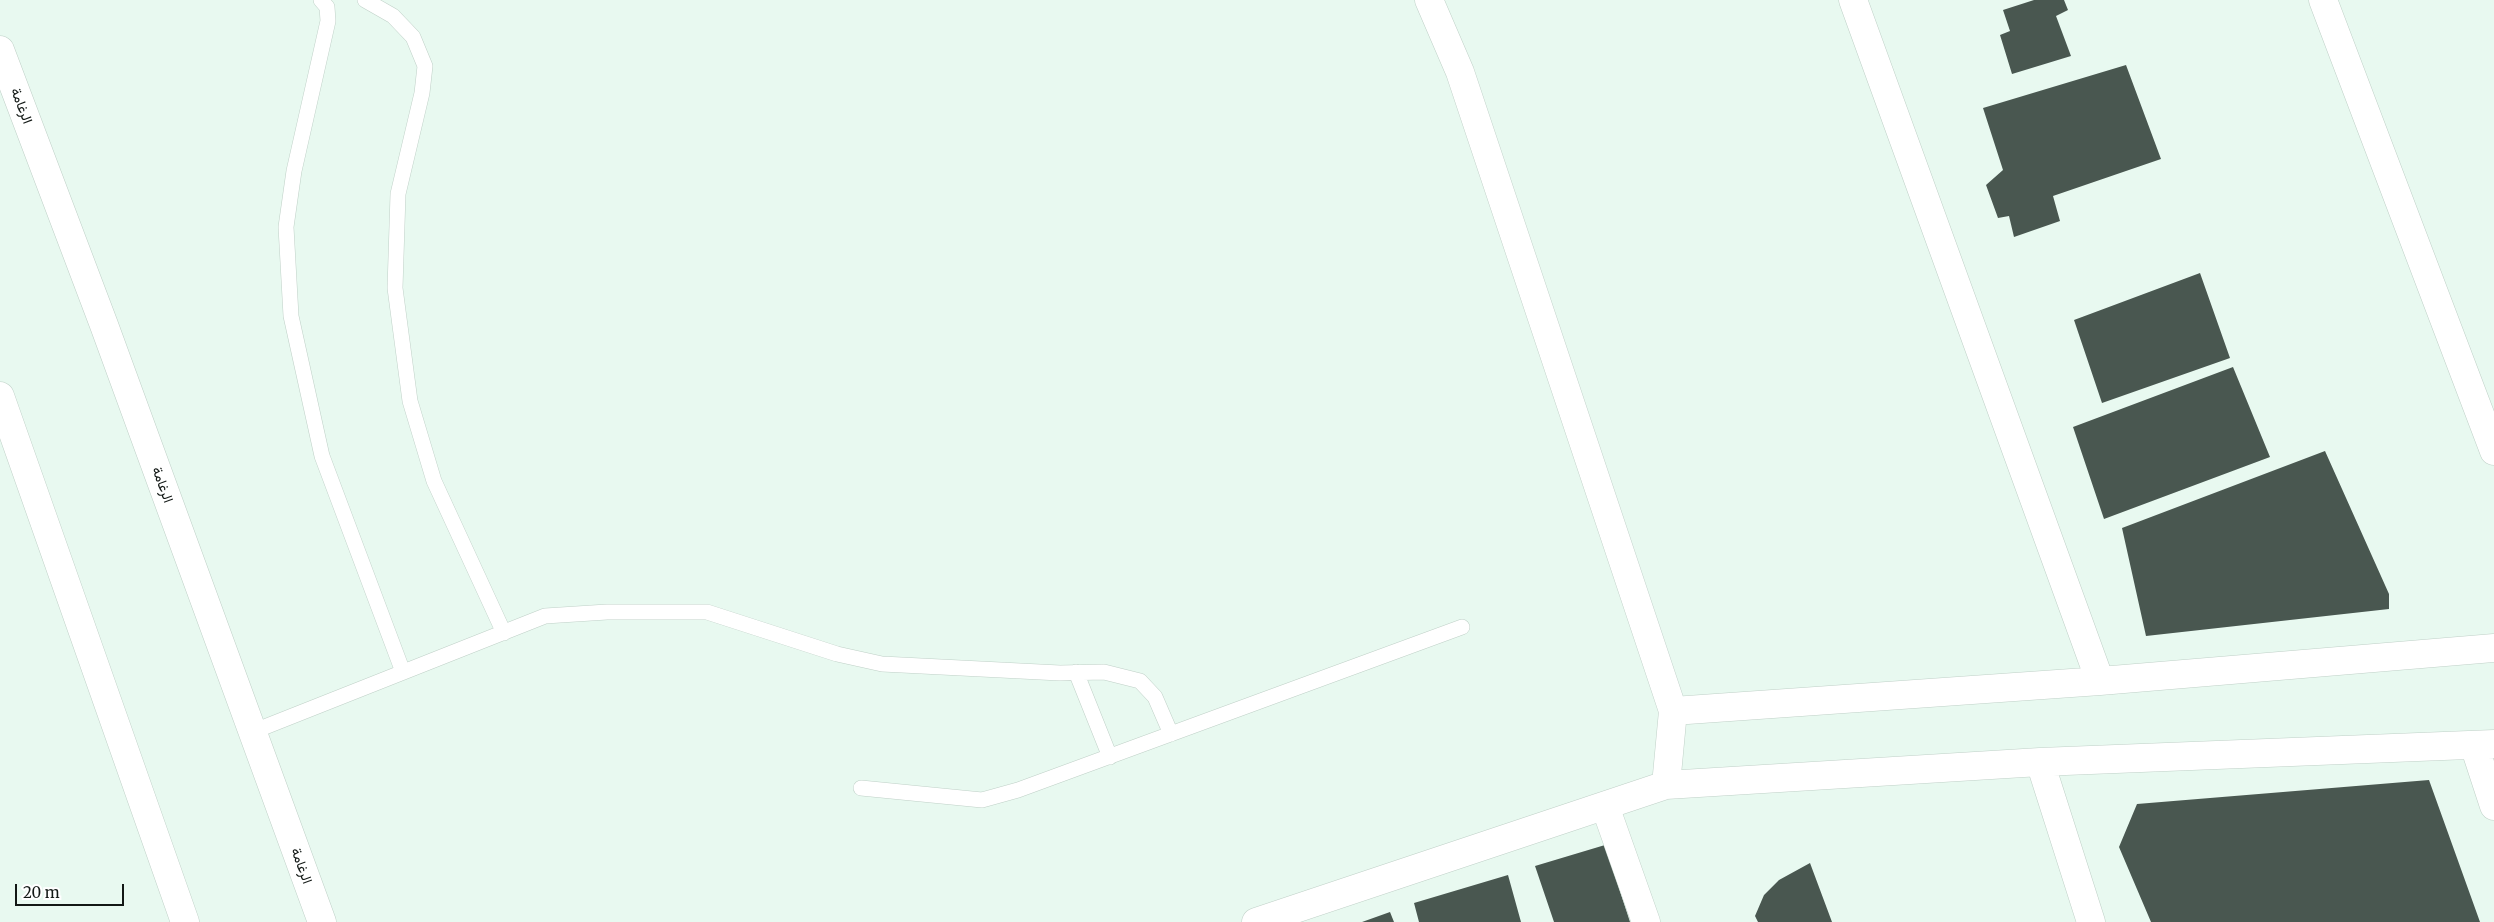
<!DOCTYPE html>
<html>
<head>
<meta charset="utf-8">
<style>
  body { margin:0 }
  #map { position:relative; width:2494px; height:922px; overflow:hidden; background:#e8f9f0; font-family:Merriweather,serif }
  canvas { display:block }
  .scale { position:absolute; left:15px; top:884px; width:109px; height:22px; box-sizing:border-box; border:2px solid #121815; border-top:0; padding-left:6px; font-size:15px; line-height:18px; white-space:nowrap; color:#121815; -webkit-text-stroke:4px #fff; paint-order:stroke }
</style>
</head>
<body>
<div id="map">
<canvas width="2494" height="922"></canvas>
<div class="scale">20 m</div>
</div>
<script>
const ctx = document.querySelector('canvas').getContext('2d');
ctx.lineJoin = 'round';
function fillPath(path, color) { ctx.fillStyle = color; ctx.fill(path, 'evenodd'); }
const toPath = rows => new Path2D(rows.map(r => 'M' + r).join(''));
function stroke(path, color, width, dash) { ctx.strokeStyle = color; ctx.lineWidth = width; ctx.lineCap = dash ? 'butt' : 'round'; ctx.setLineDash(dash || []); ctx.stroke(path); }
function drawText(font, color, halo, rows, align = 'center') {
  ctx.font = font + ' Merriweather,Vazirmatn,serif'; ctx.lineWidth = 5; ctx.setLineDash([]); ctx.textBaseline = 'middle'; ctx.strokeStyle = halo; ctx.fillStyle = color; for (const [text, x, y, turn = 0] of rows) {
    ctx.save(); ctx.translate(x, y); ctx.rotate((+turn || 0) * Math.PI / 180); ctx.textAlign = isNaN(turn) ? turn : align; if (halo) ctx.strokeText(text, 0, 0); ctx.fillText(text, 0, 0); ctx.restore();
  }
}
const building = toPath([
  [2034,0,2064,0,2068,10,2056,16,2071,56,2012,74,2000,35,2010,31,2003,10],
  [2126,65,2161,159,2053,196,2060,221,2014,237,2009,216,1998,218,1986,185,2003,170,1983,108],
  [2200,273,2230,358,2102,403,2074,320],
  [2233,367,2270,457,2104,519,2073,427],
  [2325,451,2389,594,2389,609,2146,636,2122,528],
  [2429,780,2480,922,2151,922,2119,847,2137,804],
  [1605,845,1630,922,1554,922,1535,866],
  [1810,863,1832,922,1758,922,1755,916,1764,895,1779,880],
  [1508,875,1521,922,1419,922,1414,903],
  [1390,912,1394,922,1362,922]
]);
const lane = toPath([
  [321,0,327,7,328,21,294,171,286,227,291,316,322,456,403,672],
  [365,0,393,16,413,37,425,66,422,93,398,194,395,288,410,401,434,481,504,633],
  [1076,672,1110,757],
  [252,732,545,616,607,612,707,612,837,654,882,664,1060,673,1104,672,1140,681,1155,697,1171,734],
  [861,788,982,800,1018,790,1462,627]
]);
const street = toPath([
  [1429,0,1460,72,1673,711,1666,785],
  [1853,0,2100,681],
  [2323,0,2494,451],
  [0,50,104,325,322,922],
  [0,396,185,922],
  [1673,711,2100,681,2494,648],
  [2474,745,2494,806],
  [2040,762,2091,922],
  [1605,806,1646,922],
  [1256,922,1666,785,2040,762,2494,744]
]);
const streetNames = [
  ["الرغامة",21,106,69],
  ["الرغامة",162,485,70],
  ["الرغامة",301,866,70]
];
fillPath(building, '#495750');
stroke(lane, '#bfd0c7', 16);
stroke(street, '#bfd0c7', 29);
stroke(lane, '#fff', 15);
stroke(street, '#fff', 28);
drawText('14px', '#121815', '#fff', streetNames);
</script>
</body>
</html>
